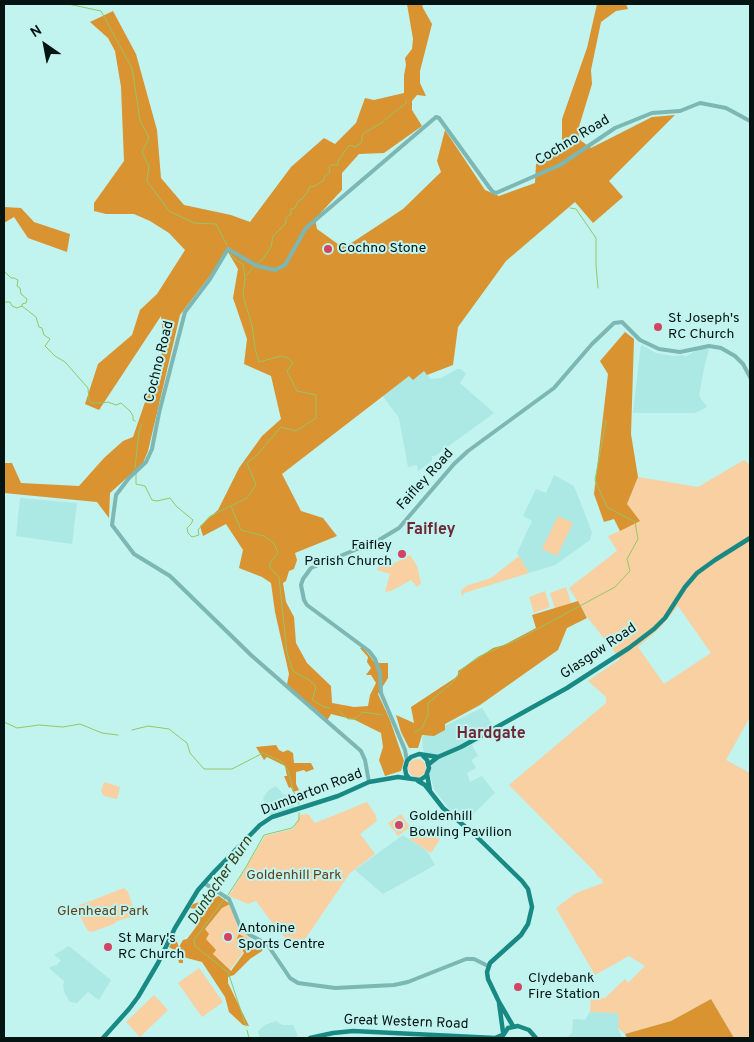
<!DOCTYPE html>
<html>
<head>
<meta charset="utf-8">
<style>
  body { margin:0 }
  #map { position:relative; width:754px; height:1042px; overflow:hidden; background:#c1f3ef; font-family:Overpass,sans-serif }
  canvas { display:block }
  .frame { position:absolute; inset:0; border:5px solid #031413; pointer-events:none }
  .north { position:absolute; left:20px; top:20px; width:50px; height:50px; -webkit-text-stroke:4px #c1f3ef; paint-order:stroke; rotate:327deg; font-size:14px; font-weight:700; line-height:20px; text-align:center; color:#031413 }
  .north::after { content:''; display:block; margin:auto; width:18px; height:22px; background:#031413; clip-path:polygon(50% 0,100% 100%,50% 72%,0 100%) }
</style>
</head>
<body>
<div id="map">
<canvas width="754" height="1042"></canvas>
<div class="frame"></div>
<div class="north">N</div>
</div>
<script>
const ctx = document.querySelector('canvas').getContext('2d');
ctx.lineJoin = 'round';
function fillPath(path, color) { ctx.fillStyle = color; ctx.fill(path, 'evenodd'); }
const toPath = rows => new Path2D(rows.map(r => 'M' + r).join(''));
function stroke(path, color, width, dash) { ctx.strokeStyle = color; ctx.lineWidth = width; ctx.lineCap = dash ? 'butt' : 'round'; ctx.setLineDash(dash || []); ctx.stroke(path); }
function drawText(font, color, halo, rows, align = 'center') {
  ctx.font = font + ' Overpass,sans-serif'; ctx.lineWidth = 4; ctx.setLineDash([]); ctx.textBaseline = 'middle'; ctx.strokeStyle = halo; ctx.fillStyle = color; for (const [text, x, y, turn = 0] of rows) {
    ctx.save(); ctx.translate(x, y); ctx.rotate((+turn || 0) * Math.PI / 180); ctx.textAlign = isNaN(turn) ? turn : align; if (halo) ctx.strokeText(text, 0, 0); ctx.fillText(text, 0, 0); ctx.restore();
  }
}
const built = toPath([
  [641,345,656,353,672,356,683,355,685,357,699,349,709,349,704,368,699,396,707,407,695,413,633,413],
  [457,369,461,369,466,374,460,383,494,413,435,456,432,456,432,460,429,463,418,471,417,465,408,467,399,418,382,395,409,376,425,371,430,379,441,378],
  [554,475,574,486,592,532,590,540,555,565,529,573,517,553,532,521,523,516,536,489,546,493],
  [20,498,77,503,72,544,16,536],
  [482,708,496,731,472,745,478,756,471,760,476,768,467,773,470,782,482,776,495,793,466,821,449,809,434,789,423,748,422,737],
  [276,786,284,795,289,794,295,807,269,815,263,798,269,790],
  [403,835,427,851,435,865,383,894,355,870],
  [69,946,111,980,99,1000,88,992,77,1003,70,1002,65,994,63,984,65,982,49,968,55,965,56,966,61,960,54,955],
  [590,1012,616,1013,619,1016,618,1028,622,1038,567,1037,572,1033,573,1019,585,1020],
  [276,1021,282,1025,293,1025,298,1036,292,1038,260,1038,258,1031,265,1025]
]);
const green = toPath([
  [744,460,750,465,750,717,726,760,750,773,750,1038,734,1038,711,999,671,1021,625,1034,618,1028,619,1016,616,1013,590,1012,591,997,605,998,625,979,628,983,645,966,629,956,595,975,556,908,576,893,603,883,602,879,598,877,595,872,509,785,606,703,606,697,588,681,620,659,588,618,569,588,617,551,608,536,620,531,627,504,638,477,698,487],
  [678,606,711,653,664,684,638,647,660,628],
  [558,516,573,523,557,556,542,549],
  [410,555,417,566,421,583,417,587,411,580,391,591,385,592,390,574,377,570,379,565,387,567],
  [519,556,529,573,464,593,462,597,461,591,466,586,491,578],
  [566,587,571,603,555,609,550,593],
  [545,591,550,607,534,613,529,597],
  '408 768a9 9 0 1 1 18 0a9 9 0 1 1-18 0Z',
  [104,782,120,787,117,799,104,796,101,791],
  [367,802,375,814,377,821,360,834,375,854,350,873,297,951,273,924,256,901,248,904,229,896,265,836,293,829,300,815,308,814,315,823],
  [401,814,410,827,398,836,388,823],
  [419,826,440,839,431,853,410,839],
  [124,888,128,892,135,913,135,916,117,921,114,924,92,932,88,931,75,907],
  [227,902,230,905,238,928,252,940,230,970,213,954,206,939,204,929],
  [199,968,223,1002,202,1017,178,983],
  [154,995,168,1010,140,1037,126,1022]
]);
const forest = toPath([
  [407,4,422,4,423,8,432,24,420,71,420,83,426,96,417,95,412,101,412,110,422,126,384,153,359,154,342,173,342,190,315,219,317,229,342,247,353,242,403,209,441,172,437,161,445,130,485,190,499,196,535,183,536,164,562,144,562,119,587,48,597,4,626,4,628,9,616,11,601,22,591,70,592,84,578,130,580,140,591,148,652,117,675,115,609,181,623,197,593,223,575,202,506,261,458,327,453,365,427,375,424,371,413,380,409,376,282,474,301,511,323,518,337,536,295,553,297,560,294,569,289,571,286,581,283,583,286,602,294,617,296,643,307,663,331,686,332,703,354,707,368,706,370,695,376,683,371,675,366,675,371,668,367,662,368,657,360,648,363,647,375,663,388,663,388,678,378,694,390,720,404,761,401,771,385,776,379,760,383,747,381,733,355,720,331,714,327,721,287,684,289,674,275,612,271,583,262,577,239,568,243,550,226,524,203,536,200,526,218,510,239,468,262,436,281,419,271,376,244,364,247,339,233,298,238,269,228,252,180,315,148,451,143,463,110,493,109,518,97,502,4,493,4,463,12,463,21,483,79,486,104,458,123,441,133,437,164,347,161,316,99,410,85,404,98,364,132,335,140,310,157,294,185,250,169,233,150,221,134,214,106,214,94,211,94,203,124,161,121,87,115,51,108,38,90,22,113,11,136,54,157,130,161,178,184,205,231,215,250,222,291,167,324,138,335,144,356,123,365,98,374,100,404,93,404,75,406,65,405,58,412,49,413,39],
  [4,207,21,208,34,222,70,234,67,252,28,238,14,217,4,223],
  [625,332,634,339,631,434,638,477,627,504,640,521,620,531,614,519,604,522,594,494,608,374,600,361],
  [578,601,587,618,567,628,558,650,480,705,445,724,445,730,434,736,422,735,418,748,409,748,401,732,396,715,414,723,411,707,458,676,458,671,493,648,504,645,536,628,532,615],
  [276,745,279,750,283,752,288,750,293,753,294,763,311,763,314,769,306,772,304,770,296,772,296,784,299,790,293,792,291,787,289,788,284,776,287,776,285,766,267,757,264,760,256,747],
  [219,896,230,904,222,908,205,929,209,934,206,939,216,950,213,954,231,971,244,953,237,938,239,934,252,942,250,946,254,950,260,942,264,944,262,951,250,959,234,975,228,977,228,983,249,1026,243,1025,229,1012,225,997,202,962,183,957,183,963,179,963,177,952,169,947,175,937,179,947,183,940,187,939,196,927,196,909,190,908,193,904],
  [711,999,734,1038,627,1038,625,1034,671,1021]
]);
const stream = toPath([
  [68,4,101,11,132,68,140,120,149,138,142,152,149,166,147,181,169,211,194,223,216,224,227,245],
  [570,208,576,209,596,238,596,265,598,288],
  [230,254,237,261,243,264,245,277,243,296,252,325,255,348,259,362,281,356,288,358,293,363,287,371,297,391,316,395,316,418,296,431,281,427,258,454,247,463,256,485,247,498,231,506,241,530,264,536,274,543,278,553,270,563,270,568,279,577,287,653,293,671,309,680,316,687,312,700,324,707,330,708],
  [257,264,263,259,271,247,273,236,286,223,286,218,291,214,291,209,295,208,298,201,302,199,309,190,309,187,315,186,323,181,325,176,330,172,329,167,332,165,338,165,338,161,347,148,350,145,355,147,362,142,362,135,364,133,381,123,406,103,406,100],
  [5,272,11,278,14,278,18,280,17,286,20,288,21,294,27,299,26,303,22,304,22,306],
  [247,275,253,267],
  [4,302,10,302,12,306,17,308,22,306,36,317,39,327,42,328,44,335,50,339,45,346,55,356,65,362,88,388,89,400,91,403,103,403,108,402,116,405,121,403,130,411,133,416,133,420,135,421],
  [135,468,139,431,142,425,141,424],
  [136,474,136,484,145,486,152,500,157,501,170,498,176,506,193,520,191,524,187,528,188,533,192,537,199,535,198,530,209,517,230,506],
  [502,646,515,641,615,587,630,571,627,559,638,539,635,522,607,507,595,480,606,421],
  [453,682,461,670,478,657,500,647],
  [339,711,348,719,355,719,363,712,383,715],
  [4,722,17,728,39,725,63,727,80,724,102,733,118,735],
  [132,730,148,726,169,729,187,743,190,753,204,769,232,769,263,753,281,761,288,770,293,790,299,804],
  [414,733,422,728,428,715,428,703,452,683],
  [228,895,246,867,264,835,292,828,299,820,299,813],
  [225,898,194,940,195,946,228,972,246,1026],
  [247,1030,249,1038]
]);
const minor = toPath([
  [407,761,405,750,381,693,380,673,375,659,369,651,307,605,304,600,301,585,303,579,311,568,379,540,399,528,454,464,468,451,554,388,592,344,614,323,622,322,640,340,659,349,680,352,709,346,721,348,735,356,743,364,750,377],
  [369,782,365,760,361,751,252,656,170,576,134,554,112,525,116,495,129,478,146,462,152,449,159,413,185,312,210,279,228,249,257,266,275,270,285,265,306,228,436,117,439,118,489,187,493,192,496,193,560,165,615,128,652,113,680,111,700,103,726,108,750,121],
  [204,883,229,899,240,926,250,935,267,944,290,978,298,983,335,988,394,985,408,982,466,959,474,959,488,966]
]);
const major = toPath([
  [429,764,438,757,461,747,567,688,629,648,654,629,665,618,685,587,697,573,715,560,750,538],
  [427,774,430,791],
  [409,778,406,774,405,768,407,761,411,757,419,754,438,757],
  [418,781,425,785,443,808,475,835,522,881,528,889,532,907,528,924,521,935,490,963,487,972,488,979,499,1002,513,1026],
  [499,1003,503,1032],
  [502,1037,508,1028,518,1026,529,1030,536,1038],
  [103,1038,129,1009,138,997,158,963,175,928,198,890,215,871,260,825,272,817,338,796,369,782,398,777,420,780,426,776,429,768,427,760,423,756],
  [310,1038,333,1033,353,1031,495,1038,502,1035]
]);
const markers = [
  [328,249,5,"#d24364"],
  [658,327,5,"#d24364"],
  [402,554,5,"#d24364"],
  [399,825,5,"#d24364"],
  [228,937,5,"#d24364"],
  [108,947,5,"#d24364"],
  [518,987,5,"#d24364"]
];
const streetNames = [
  ["Cochno Road",573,141,-31],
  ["Cochno Road",160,362,-76],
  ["Faifley Road",426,480,-48],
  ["Glasgow Road",599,652,-34],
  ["Dumbarton Road",312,793,-21],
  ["Great Western Road",406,1023,2]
];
const poiNames = [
  ["Cochno Stone",338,249],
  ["St Joseph's",668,319],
  ["RC Church",668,335],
  ["Faifley",392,546,"right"],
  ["Parish Church",392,562,"right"],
  ["Goldenhill",409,817],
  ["Bowling Pavilion",409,833],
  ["Antonine",238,929],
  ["Sports Centre",238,945],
  ["St Mary's",118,939],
  ["RC Church",118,955],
  ["Clydebank",528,979],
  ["Fire Station",528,995]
];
const parkNames = [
  ["Goldenhill Park",294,876],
  ["Glenhead Park",103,912]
];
const waterNames = [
  ["Duntocher Burn",221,881,-56]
];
const quarterNames = [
  ["Faifley",431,531],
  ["Hardgate",491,735]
];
fillPath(built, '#ace8e4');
fillPath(green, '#f8d0a2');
fillPath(forest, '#d99331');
stroke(stream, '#96c665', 1);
stroke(minor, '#7cb7b3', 4);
stroke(major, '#198984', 4.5);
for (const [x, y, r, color] of markers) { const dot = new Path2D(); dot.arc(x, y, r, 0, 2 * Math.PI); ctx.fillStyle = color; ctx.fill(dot); stroke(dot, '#c1f3ef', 2); }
drawText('14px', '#031413', '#c1f3ef', streetNames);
drawText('14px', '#031413', '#c1f3ef', poiNames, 'left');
drawText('14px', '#5d3f1a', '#c1f3ef', parkNames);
drawText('italic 15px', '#2c3f18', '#c1f3ef', waterNames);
drawText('bold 16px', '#6d2735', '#c1f3ef', quarterNames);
</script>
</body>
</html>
